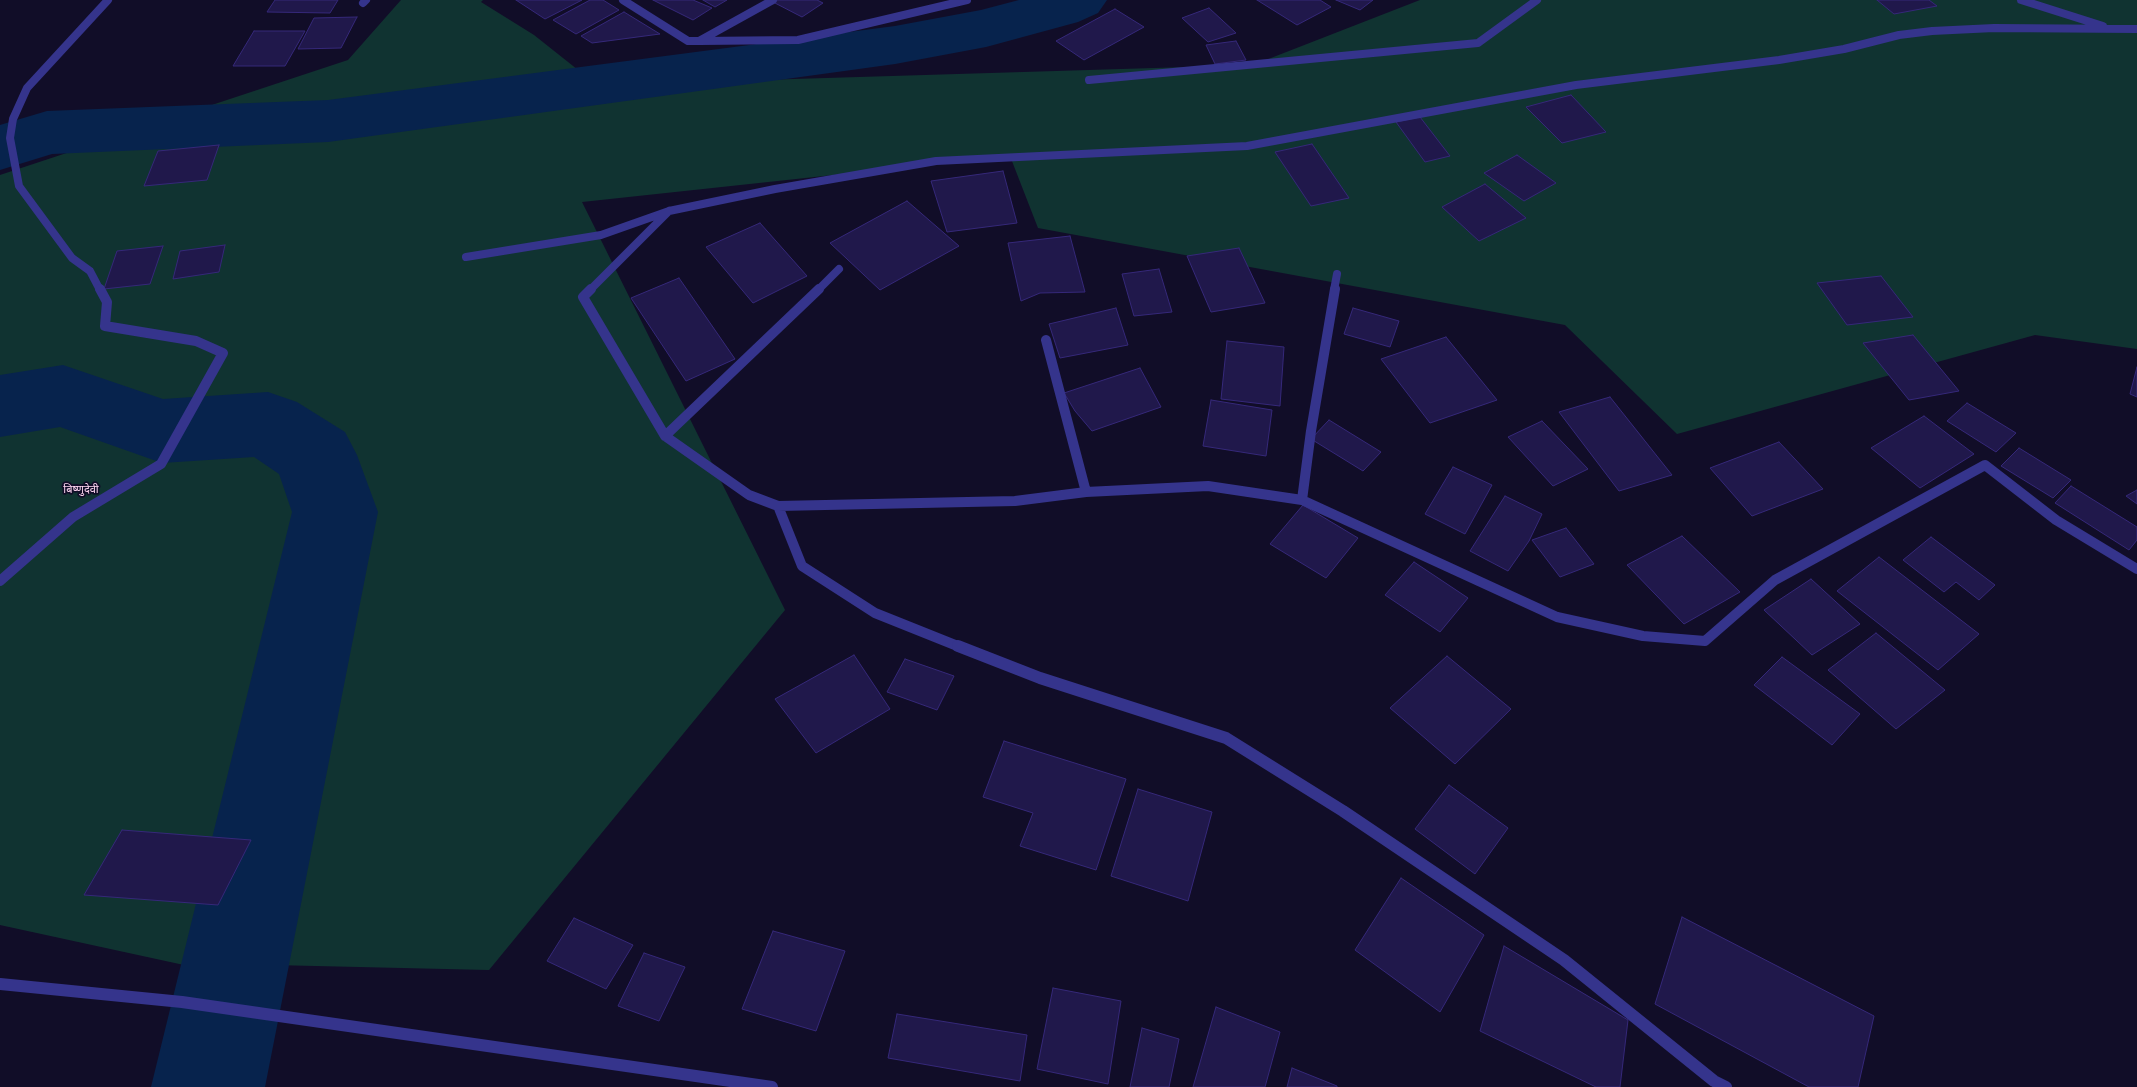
<!DOCTYPE html>
<html>
<head>
<meta charset="utf-8">
<style>
  body { margin:0 }
  canvas { display:block; background:#110d28 }
</style>
</head>
<body>
<canvas width="2137" height="1087"></canvas>
<script>
const ctx = document.querySelector('canvas').getContext('2d');
ctx.lineJoin = 'round';
function fillPath(path, color) { ctx.fillStyle = color; ctx.fill(path, 'evenodd'); }
const toPath = rows => new Path2D(rows.map(r => 'M' + r).join(''));
function stroke(path, color, width, dash) { ctx.strokeStyle = color; ctx.lineWidth = width; ctx.lineCap = dash ? 'butt' : 'round'; ctx.setLineDash(dash || []); ctx.stroke(path); }
function drawText(font, color, halo, rows, align = 'center') {
  ctx.font = font + ' "Source Sans 3","Noto Sans Devanagari",sans-serif'; ctx.lineWidth = 3.5; ctx.setLineDash([]); ctx.textBaseline = 'middle'; ctx.strokeStyle = halo; ctx.fillStyle = color; for (const [text, x, y, turn = 0] of rows) {
    ctx.save(); ctx.translate(x, y); ctx.rotate((+turn || 0) * Math.PI / 180); ctx.textAlign = isNaN(turn) ? turn : align; if (halo) ctx.strokeText(text, 0, 0); ctx.fillText(text, 0, 0); ctx.restore();
  }
}
const green = toPath([
  [401,0,483,0,481,2,534,35,597,85,1253,65,1420,0,2137,0,2137,349,2035,335,1677,434,1565,325,1038,228,1010,156,582,202,785,610,489,970,273,965,207,970,0,925,0,175,348,60]
]);
const river = toPath([
  [1019,0,1107,0,1098,13,1078,22,986,47,895,64,328,142,52,154,0,170,0,125,47,111,328,100,895,26,981,10,1019,0],
  [63,365,163,399,268,392,297,402,345,432,357,455,378,512,265,1087,151,1087,292,512,279,474,254,457,162,463,60,427,0,437,0,375,63,365]
]);
const building = toPath([
  [275,0,338,0,330,13,267,12,275,0],
  [516,0,582,0,545,19,516,0],
  [590,0,603,0,619,10,576,34,553,20,590,0],
  [653,0,693,0,712,8,693,20,653,0],
  [703,0,727,0,715,7,703,0],
  [777,0,817,0,823,3,802,17,773,2,777,0],
  [1257,0,1320,0,1331,7,1297,25,1257,0],
  [1336,0,1373,0,1360,10,1336,0],
  [1877,0,1929,0,1937,6,1894,14,1877,0],
  [1209,8,1236,33,1208,42,1182,18,1209,8],
  [1115,9,1144,27,1084,60,1056,41,1115,9],
  [624,12,660,34,592,43,581,36,624,12],
  [357,17,341,48,298,49,314,18,357,17],
  [254,31,305,31,285,66,233,66,254,31],
  [1236,41,1246,60,1215,64,1206,45,1236,41],
  [1571,95,1606,132,1562,143,1526,107,1571,95],
  [1420,117,1450,156,1425,162,1396,122,1420,117],
  [1312,144,1349,198,1311,206,1275,152,1312,144],
  [219,145,207,180,144,186,158,151,219,145],
  [1517,155,1556,183,1524,201,1484,173,1517,155],
  [1003,171,1017,223,947,232,931,181,1003,171],
  [1485,184,1526,218,1479,241,1442,207,1485,184],
  [907,201,959,246,880,290,830,243,907,201],
  [760,223,807,276,753,303,706,247,760,223],
  [1070,236,1085,292,1040,293,1021,301,1008,243,1070,236],
  [225,245,219,272,173,279,180,251,225,245],
  [163,246,150,284,104,289,117,251,163,246],
  [1239,248,1265,303,1211,312,1187,256,1239,248],
  [1159,269,1172,312,1134,316,1122,274,1159,269],
  [1881,276,1913,317,1847,325,1817,283,1881,276],
  [679,278,735,359,686,381,631,298,679,278],
  [1116,308,1128,345,1060,358,1049,324,1116,308],
  [1353,308,1399,321,1390,347,1344,334,1353,308],
  [1913,335,1959,391,1909,400,1863,343,1913,335],
  [1446,337,1497,400,1430,423,1381,359,1446,337],
  [1227,341,1284,347,1280,406,1221,399,1227,341],
  [2137,367,2137,397,2130,394,2137,367],
  [1140,368,1161,407,1092,431,1075,411,1064,393,1140,368],
  [1610,397,1672,475,1619,491,1559,412,1610,397],
  [1211,400,1272,410,1266,456,1203,446,1211,400],
  [1967,403,2016,433,1996,452,1947,421,1967,403],
  [1924,416,1974,454,1920,488,1871,448,1924,416],
  [1329,420,1381,452,1363,471,1311,439,1329,420],
  [1542,421,1588,469,1553,486,1508,437,1542,421],
  [1779,442,1823,489,1752,516,1710,468,1779,442],
  [2019,448,2071,480,2053,498,2001,466,2019,448],
  [1453,467,1492,485,1465,534,1425,514,1453,467],
  [2071,486,2137,527,2137,540,2129,550,2055,503,2071,486],
  [2137,490,2137,504,2126,496,2137,490],
  [1505,496,1542,514,1529,541,1508,571,1470,551,1505,496],
  [1303,505,1358,538,1326,578,1270,544,1303,505],
  [1566,528,1594,564,1560,577,1532,540,1566,528],
  [1682,536,1740,592,1684,624,1627,565,1682,536],
  [1931,537,1995,585,1979,600,1956,582,1944,592,1903,560,1931,537],
  [1879,557,1979,634,1938,670,1837,591,1879,557],
  [1414,562,1468,598,1440,632,1385,595,1414,562],
  [1811,579,1860,624,1812,655,1764,610,1811,579],
  [1876,633,1945,690,1896,729,1828,670,1876,633],
  [854,655,890,709,816,753,775,699,854,655],
  [1447,656,1511,709,1455,764,1390,708,1447,656],
  [1782,657,1860,714,1832,745,1754,685,1782,657],
  [905,659,954,676,937,710,887,692,905,659],
  [1004,741,1126,779,1096,870,1020,846,1033,813,983,797,1004,741],
  [1449,785,1508,828,1475,874,1415,829,1449,785],
  [1138,789,1212,812,1188,901,1111,876,1138,789],
  [122,830,251,840,218,905,84,895,122,830],
  [1401,878,1484,935,1440,1012,1355,950,1401,878],
  [1682,917,1874,1016,1858,1087,1809,1087,1655,1004,1682,917],
  [574,918,633,945,606,989,547,961,574,918],
  [773,931,845,951,816,1031,742,1009,773,931],
  [1504,946,1628,1020,1620,1087,1596,1087,1480,1031,1504,946],
  [644,953,685,967,659,1021,618,1006,644,953],
  [1053,988,1121,1001,1108,1084,1037,1069,1053,988],
  [1216,1007,1280,1032,1265,1087,1193,1087,1216,1007],
  [897,1014,1027,1035,1020,1081,888,1058,897,1014],
  [1142,1028,1179,1039,1169,1087,1130,1087,1142,1028],
  [1292,1068,1337,1086,1337,1087,1287,1087,1292,1068]
]);
const minorFar2 = toPath([
  [623,0,688,41,699,41,773,0],
  [2021,0,2103,26],
  [363,3,366,0],
  [699,41,798,40,967,0],
  [1089,80,1478,43,1537,0],
  [466,257,601,235,669,211,775,189,936,161,1247,146,1576,85,1779,60,1844,49,1899,35,1932,31,1994,28,2137,29],
  [100,290,90,271,72,258,19,186,10,138,13,119,27,88,108,0],
  [590,290,669,211],
  [818,290,839,269],
  [1334,290,1337,274]
]);
const minorFar1 = toPath([
  [591,289,583,297,665,436,749,495,778,506,1015,501,1086,492,1208,486,1302,500,1557,617,1643,636,1705,641,1775,580,1985,465,2056,520,2137,569],
  [1046,340,1086,492],
  [665,436,819,289],
  [1302,500,1311,431,1335,289],
  [778,506,802,566,875,613,960,647],
  [0,581,73,517,161,464,223,353,196,341,105,326,107,302,100,289]
]);
const minor = toPath([
  [958,646,1040,678,1226,738,1343,811,1564,960,1714,1081,1726,1087],
  [0,984,182,1002,772,1087]
]);
const neighbourhoodNames = [
  ["बिष्णुदेवी",81,491]
];
fillPath(green, '#103331');
fillPath(river, '#07234d');
fillPath(building, '#20184b');
stroke(building, '#352879', 1);
stroke(minorFar2, '#35348c', 8);
stroke(minorFar1, '#35348c', 10);
stroke(minor, '#35348c', 12);
drawText('11px', '#ffd7f2', '#110d28', neighbourhoodNames);
</script>
</body>
</html>
